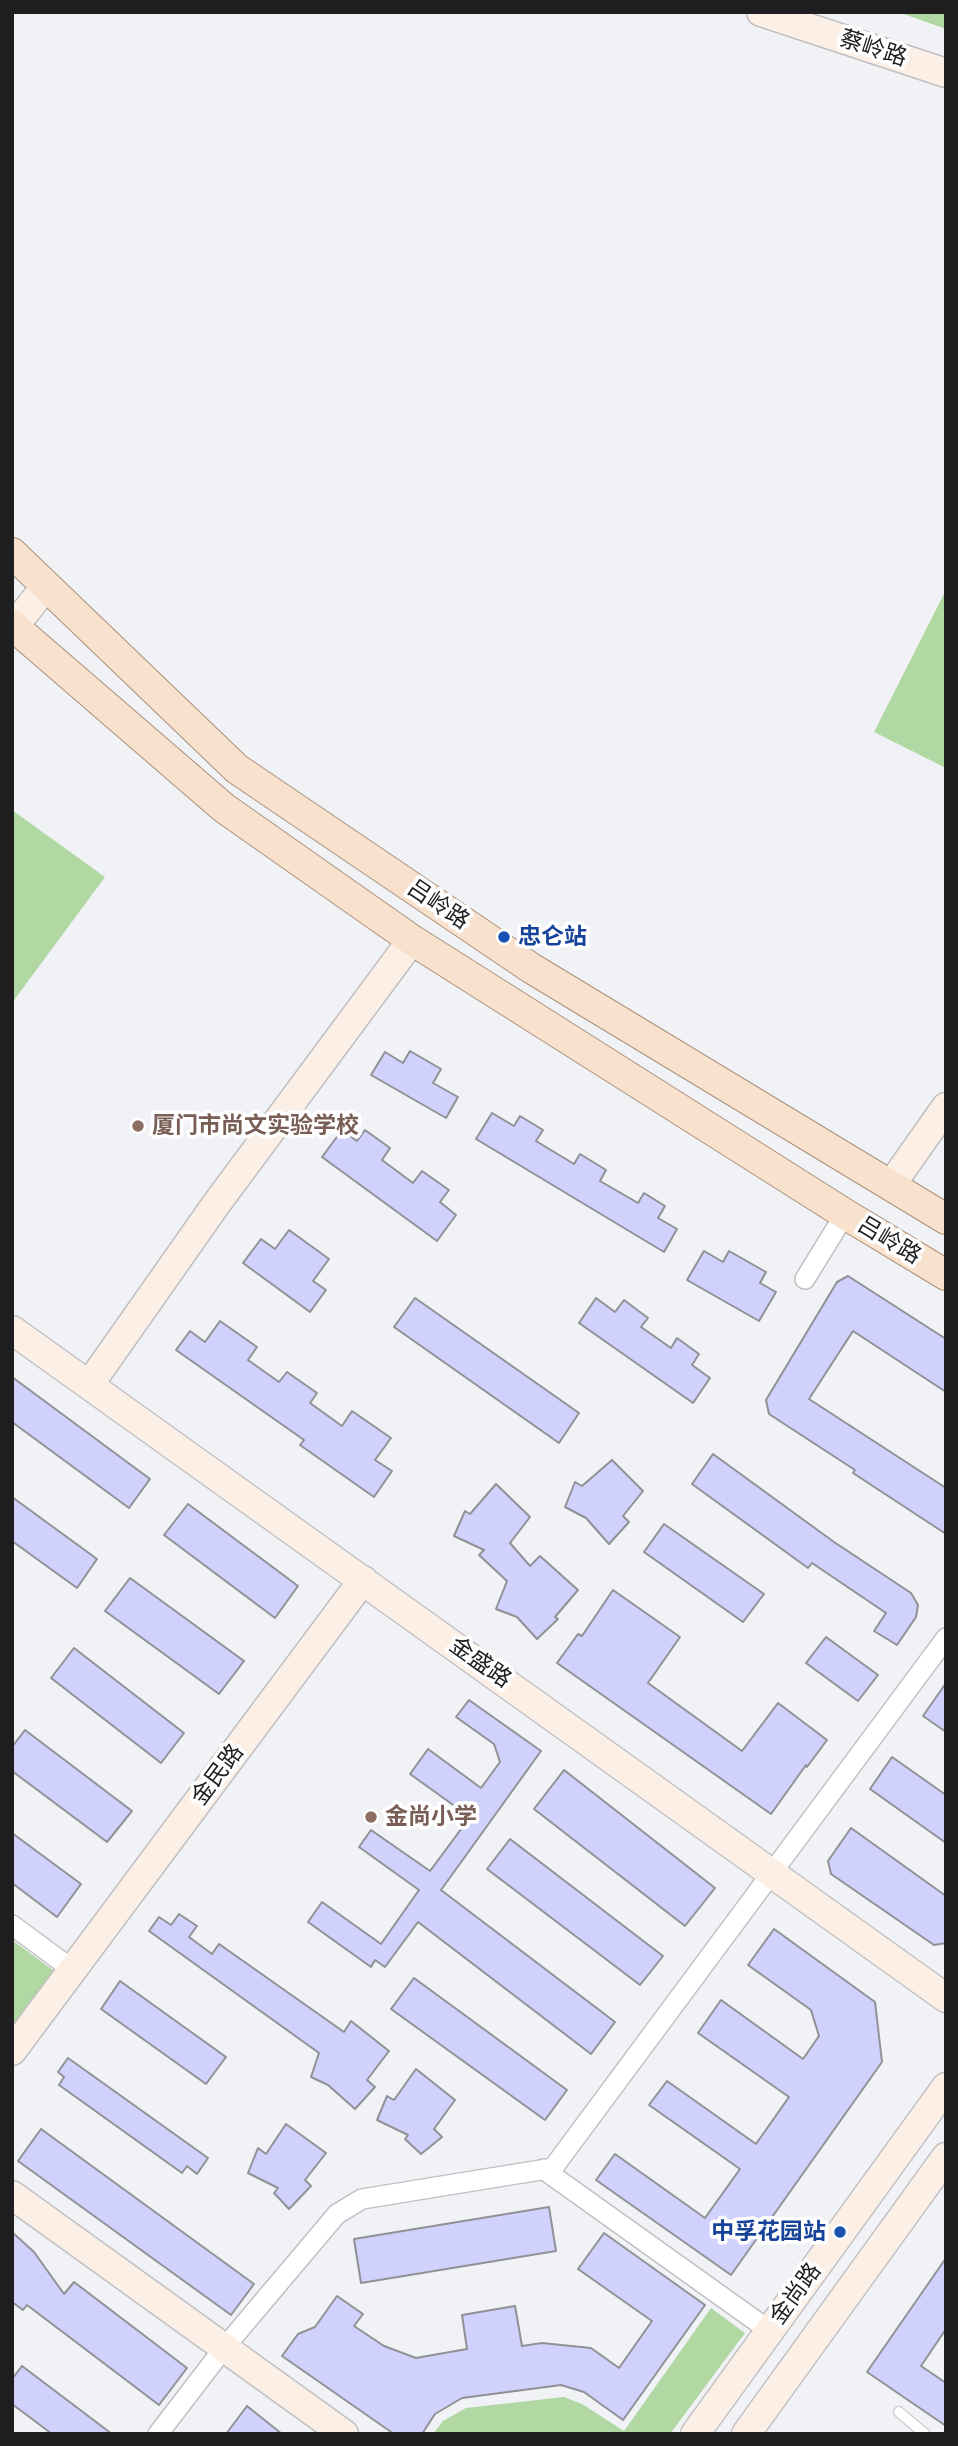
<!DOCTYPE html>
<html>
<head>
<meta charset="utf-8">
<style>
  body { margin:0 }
  #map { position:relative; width:958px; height:2446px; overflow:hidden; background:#f1f2f6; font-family:"Noto Serif",serif }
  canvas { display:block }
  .frame { position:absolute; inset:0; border:14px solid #1e1e20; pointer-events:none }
</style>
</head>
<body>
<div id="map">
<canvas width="958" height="2446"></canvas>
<div class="frame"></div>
</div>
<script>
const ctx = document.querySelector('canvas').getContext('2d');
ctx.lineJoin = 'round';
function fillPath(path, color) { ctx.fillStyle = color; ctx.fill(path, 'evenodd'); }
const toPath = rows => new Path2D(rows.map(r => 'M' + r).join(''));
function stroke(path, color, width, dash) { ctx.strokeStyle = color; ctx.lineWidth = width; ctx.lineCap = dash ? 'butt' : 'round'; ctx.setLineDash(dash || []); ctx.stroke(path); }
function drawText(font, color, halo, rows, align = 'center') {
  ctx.font = font + ' "Noto Serif","Noto Sans SC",serif'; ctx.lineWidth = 7; ctx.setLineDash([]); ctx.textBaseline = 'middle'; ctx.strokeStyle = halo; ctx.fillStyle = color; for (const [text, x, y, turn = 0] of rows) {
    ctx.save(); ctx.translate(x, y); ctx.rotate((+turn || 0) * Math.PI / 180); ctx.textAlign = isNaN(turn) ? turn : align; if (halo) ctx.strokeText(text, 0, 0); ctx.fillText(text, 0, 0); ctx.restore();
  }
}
const green = toPath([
  [898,12,946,12,946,29],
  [946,590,946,768,874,732],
  [12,810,105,877,12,1003],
  [12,1940,57,1973,12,2034],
  [711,2308,745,2333,670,2434,433,2434,443,2421,466,2408,564,2397,582,2404,624,2431]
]);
const building = toPath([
  [410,1051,441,1069,433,1083,458,1097,446,1118,371,1075,385,1052,403,1063,410,1051],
  [492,1113,514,1126,520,1116,543,1130,536,1141,574,1164,580,1154,606,1170,600,1181,638,1203,644,1193,665,1206,658,1218,677,1229,664,1252,476,1139,492,1113],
  [342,1130,357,1141,365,1130,390,1148,382,1160,413,1183,422,1171,449,1190,440,1202,456,1215,437,1241,322,1157,342,1130],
  [289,1230,329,1259,313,1281,326,1290,310,1312,243,1263,261,1239,275,1249,289,1230],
  [704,1251,723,1262,729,1251,766,1272,760,1283,776,1292,759,1321,687,1280,704,1251],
  [848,1276,946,1339,946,1392,853,1331,809,1399,946,1488,946,1534,853,1473,855,1470,769,1414,766,1400,837,1282,848,1276],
  [415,1298,579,1413,559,1443,394,1327,415,1298],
  [596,1298,615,1312,624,1300,648,1318,641,1327,671,1348,677,1338,699,1354,692,1365,710,1378,693,1403,579,1323,596,1298],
  [220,1321,257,1347,248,1360,279,1382,287,1372,317,1393,310,1403,342,1426,352,1411,391,1438,375,1460,392,1471,374,1497,300,1445,304,1440,176,1350,190,1331,205,1342,220,1321],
  [12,1377,150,1479,129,1508,12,1422,12,1377],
  [713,1454,834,1542,911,1593,918,1605,916,1617,897,1645,874,1631,886,1613,812,1563,808,1568,692,1484,713,1454],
  [612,1460,643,1491,623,1516,629,1522,609,1544,586,1518,565,1507,575,1482,582,1486,612,1460],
  [496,1484,530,1517,510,1543,530,1566,540,1556,578,1590,555,1617,558,1619,537,1639,517,1617,496,1609,507,1581,479,1555,484,1550,454,1536,465,1511,470,1514,496,1484],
  [12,1497,97,1559,77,1588,12,1541,12,1497],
  [188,1504,298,1586,275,1618,164,1535,188,1504],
  [664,1524,764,1594,743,1622,644,1552,664,1524],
  [130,1578,244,1661,219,1694,105,1611,130,1578],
  [613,1590,680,1637,648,1683,742,1751,778,1703,827,1740,807,1767,806,1765,771,1814,557,1663,578,1634,582,1636,613,1590],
  [826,1637,878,1675,858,1701,806,1663,826,1637],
  [74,1648,184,1733,161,1763,51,1678,74,1648],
  [946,1683,946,1732,923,1716,946,1683],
  [469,1700,541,1751,441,1890,615,2022,591,2054,418,1922,385,1967,375,1960,371,1967,308,1922,322,1902,381,1944,419,1890,359,1847,371,1830,430,1871,470,1817,410,1774,428,1749,481,1788,500,1762,494,1744,456,1717,469,1700],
  [25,1730,132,1811,107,1842,12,1771,12,1747,25,1730],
  [892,1757,946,1795,946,1843,870,1789,892,1757],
  [564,1770,715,1888,685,1926,534,1809,564,1770],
  [851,1828,946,1896,946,1943,934,1945,831,1874,828,1861,851,1828],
  [12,1833,81,1884,57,1917,12,1883,12,1833],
  [510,1839,663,1956,640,1985,487,1869,510,1839],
  [179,1914,197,1926,189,1937,212,1954,219,1944,344,2032,351,2021,389,2051,367,2080,375,2087,355,2109,328,2085,311,2077,319,2053,149,1931,159,1917,171,1925,179,1914],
  [774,1929,875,2002,882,2062,731,2275,596,2180,615,2154,705,2218,740,2169,649,2105,667,2081,756,2144,789,2097,698,2033,721,2000,803,2059,819,2036,811,2010,748,1965,774,1929],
  [414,1978,567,2090,545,2120,391,2009,414,1978],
  [120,1981,226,2057,206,2084,101,2009,120,1981],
  [68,2058,208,2158,197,2174,187,2166,182,2173,59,2085,64,2077,58,2072,68,2058],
  [416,2069,455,2100,434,2129,442,2137,421,2154,405,2139,408,2135,377,2120,387,2096,394,2100,416,2069],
  [286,2124,326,2153,305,2180,311,2186,289,2209,274,2193,278,2188,248,2173,258,2148,266,2154,286,2124],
  [41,2129,254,2284,231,2315,18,2161,41,2129],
  [549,2207,556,2251,361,2283,354,2239,549,2207],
  [12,2232,34,2252,64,2294,74,2282,187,2368,159,2405,27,2305,23,2310,12,2302,12,2232],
  [604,2233,705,2305,623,2420,584,2392,561,2385,462,2398,435,2414,422,2434,394,2434,282,2356,298,2334,315,2327,337,2296,363,2314,354,2326,384,2346,416,2358,467,2349,462,2315,515,2306,522,2346,542,2343,591,2348,619,2368,652,2321,578,2269,604,2233],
  [946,2258,946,2329,921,2366,946,2383,946,2426,867,2372,946,2258],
  [22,2366,112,2434,52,2434,12,2404,12,2379,22,2366],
  [247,2406,282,2434,226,2434,247,2406]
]);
const lane = toPath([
  [899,2412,925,2434]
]);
const street = toPath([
  [805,1279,845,1214],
  [12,1925,73,1970],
  [543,2169,770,2331],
  [158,2434,224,2348,337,2214,362,2199,553,2168,946,1638]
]);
const secondary = toPath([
  [761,12,946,73],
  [12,629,46,586],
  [891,1185,946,1107],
  [12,1330,946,1998],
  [89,1385,217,1203,412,940],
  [12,2051,363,1580],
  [12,2195,344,2434],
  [695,2434,946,2087],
  [746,2434,946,2157]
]);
const primary = toPath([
  [12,553,237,769,531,968,946,1219],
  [12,625,224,808,412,940,845,1214,946,1275]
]);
const markers = [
  [504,937,7,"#1a4fb4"],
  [138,1126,7,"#8d6e63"],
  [371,1817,7,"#8d6e63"],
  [840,2232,7,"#1a4fb4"]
];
const streetNames = [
  ["蔡岭路",873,49,18],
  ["吕岭路",438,905,34],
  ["吕岭路",889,1241,31],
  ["金盛路",480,1663,35],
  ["金民路",218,1775,-53],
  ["金尚路",796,2294,-54]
];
const transitNames = [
  ["忠仑站",518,937],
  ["中孚花园站",826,2232,"right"]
];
const educationNames = [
  ["厦门市尚文实验学校",152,1126],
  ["金尚小学",385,1817]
];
fillPath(green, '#b1d8a2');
fillPath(building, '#d0d2fd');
stroke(building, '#919195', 2);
stroke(lane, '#c0c0c4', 12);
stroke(street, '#c0c0c4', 22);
stroke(secondary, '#c0c0c4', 31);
stroke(primary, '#a9907b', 32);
stroke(lane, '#fff', 10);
stroke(street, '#fff', 19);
stroke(secondary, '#fcf0e6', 28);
stroke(primary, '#f8e2cd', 30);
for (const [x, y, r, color] of markers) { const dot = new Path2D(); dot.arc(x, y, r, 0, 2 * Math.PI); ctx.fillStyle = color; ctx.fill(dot); stroke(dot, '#fff', 2.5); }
drawText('23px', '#1e1e20', '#fff', streetNames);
drawText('bold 23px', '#164399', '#fff', transitNames, 'left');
drawText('bold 23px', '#785e54', '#fff', educationNames, 'left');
</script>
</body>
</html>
